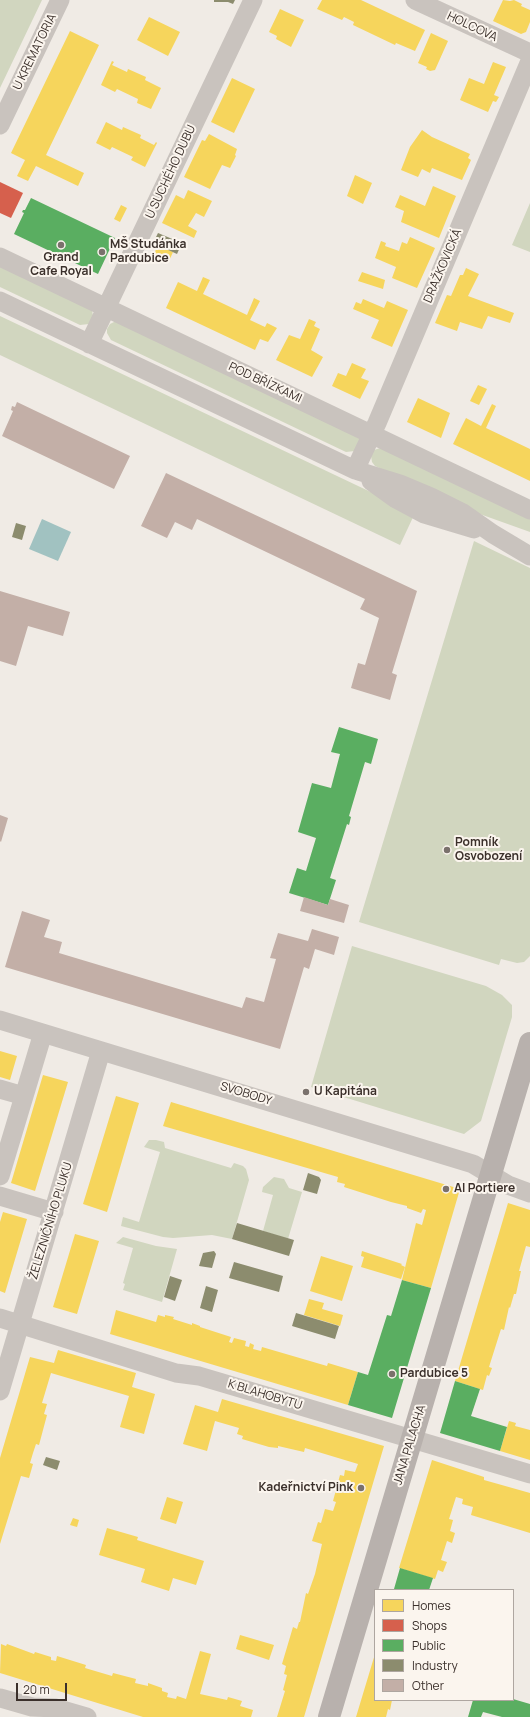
<!DOCTYPE html>
<html>
<head>
<meta charset="utf-8">
<style>
  body { margin:0 }
  #map { position:relative; width:530px; height:1717px; overflow:hidden; background:#f0ebe5; font-family:Manrope,sans-serif }
  canvas { display:block }
  .legend { position:absolute; left:374px; top:1589px; width:140px; height:112px; box-sizing:border-box; background:#fbf5ee; border:1px solid #aea6a0; margin:0; padding:5px 7px; list-style:none; font-size:12px; color:#3b302b }
  .legend li { display:flex; align-items:center; gap:8px; height:20px }
  .legend b { width:20px; border:1px solid #aea6a0 }
  .scale { position:absolute; left:16px; top:1683px; width:51px; height:18px; box-sizing:border-box; border:2px solid #3b302b; border-top:0; padding-left:5px; font-size:12px; line-height:14px; white-space:nowrap; color:#3b302b; -webkit-text-stroke:3px #fbf5ee; paint-order:stroke }
</style>
</head>
<body>
<div id="map">
<canvas width="530" height="1717"></canvas>
<ul class="legend">
<li><b style="height:11px;background:#f6d55c"></b>Homes</li>
<li><b style="height:11px;background:#d6604d"></b>Shops</li>
<li><b style="height:11px;background:#5aae61"></b>Public</li>
<li><b style="height:11px;background:#8c8c6e"></b>Industry</li>
<li><b style="height:11px;background:#c3afa7"></b>Other</li>
</ul>
<div class="scale">20 m</div>
</div>
<script>
const ctx = document.querySelector('canvas').getContext('2d');
ctx.lineJoin = 'round';
function fillPath(path, color) { ctx.fillStyle = color; ctx.fill(path, 'evenodd'); }
const toPath = rows => new Path2D(rows.map(r => 'M' + r).join(''));
function stroke(path, color, width, dash) { ctx.strokeStyle = color; ctx.lineWidth = width; ctx.lineCap = dash ? 'butt' : 'round'; ctx.setLineDash(dash || []); ctx.stroke(path); }
function drawText(font, color, halo, rows, align = 'center') {
  ctx.font = font + ' Manrope,sans-serif'; ctx.lineWidth = 4; ctx.setLineDash([]); ctx.textBaseline = 'middle'; ctx.strokeStyle = halo; ctx.fillStyle = color; for (const [text, x, y, turn = 0] of rows) {
    ctx.save(); ctx.translate(x, y); ctx.rotate((+turn || 0) * Math.PI / 180); ctx.textAlign = isNaN(turn) ? turn : align; if (halo) ctx.strokeText(text, 0, 0); ctx.fillText(text, 0, 0); ctx.restore();
  }
}
const green = toPath([
  [0,0,42,0,0,88],
  [530,203,530,252,512,245],
  [0,264,92,310,93,316,89,324,80,325,0,287],
  [0,316,415,513,400,545,0,355],
  [116,321,359,438,360,441,355,451,346,452,111,340,107,333,107,329,110,324],
  [380,448,530,518,530,532,463,508,375,466,372,462,371,456,374,450],
  [474,541,530,568,530,956,524,962,517,963,501,959,499,965,359,922],
  [352,946,486,986,502,995,512,1005,512,1017,481,1121,464,1134,311,1087],
  [149,1140,156,1140,164,1142,165,1148,231,1168,234,1163,243,1166,246,1169,249,1180,232,1239,212,1235,173,1238,163,1237,121,1226,123,1217,139,1222,160,1152,144,1147],
  [274,1177,284,1179,289,1188,302,1192,288,1239,263,1231,273,1195,262,1192,263,1187],
  [123,1237,156,1246,177,1249,162,1302,123,1290,125,1284,123,1283,133,1248,116,1243]
]);
const water = toPath([
  [42,519,71,532,58,561,29,549]
]);
const homes = toPath([
  [322,0,361,0,425,30,415,51,396,43,395,45,353,25,354,22,344,17,342,20,317,9],
  [503,0,510,1,514,0,522,4,521,6,530,10,530,22,526,32,521,34,493,21],
  [280,9,304,20,291,47,276,39,277,36,269,32],
  [149,17,180,32,168,56,137,40],
  [70,31,99,45,46,155,84,173,78,186,36,166,28,181,17,176,25,160,11,153],
  [431,33,448,41,435,70,430,71,426,69,427,67,418,63],
  [112,61,114,62,112,65,127,72,128,69,146,77,145,80,161,88,151,109,137,103,138,99,117,89,115,92,101,85],
  [493,62,506,67,494,95,499,97,496,102,493,101,488,112,460,100,469,78,484,84],
  [232,78,255,89,234,133,211,122],
  [106,122,122,130,123,127,141,135,140,138,154,145,156,142,157,143,145,167,131,160,133,157,112,147,110,150,96,143],
  [422,130,432,137,470,154,468,158,471,160,462,180,432,168,430,173,422,169,418,177,401,170,410,147],
  [209,134,237,149,235,155,236,156,230,168,222,165,210,189,184,177,202,140,205,141],
  [355,175,372,183,363,204,347,196],
  [433,186,456,196,439,238,401,222,404,211,395,207,400,195,425,206],
  [188,190,212,201,204,217,196,213,188,226,197,231,194,238,162,223,176,195,184,199],
  [121,205,127,208,120,222,114,219],
  [410,237,435,248,417,288,392,278,396,267,375,258,381,241,386,243,385,246,399,251,402,242,407,244],
  [158,245,173,252,169,261,154,254],
  [466,268,479,274,468,296,514,313,510,323,488,316,482,329,460,322,457,331,435,323,447,295,451,296,460,275,463,275],
  [362,272,385,280,383,289,358,281],
  [203,277,210,280,203,294,247,315,254,298,260,301,250,320,265,327,267,323,277,328,268,342,260,339,255,350,166,308,178,282,197,291],
  [363,299,384,308,387,301,408,310,392,347,371,338,379,320,353,309,356,302,361,304],
  [309,319,316,322,314,326,320,329,311,350,323,357,312,377,276,360,289,335,300,339],
  [352,363,366,369,361,378,369,381,360,399,332,386,338,373,346,376],
  [478,385,487,389,479,405,470,401],
  [418,398,450,413,441,438,407,422],
  [492,404,496,406,486,428,530,449,530,481,453,444,466,418,481,426],
  [0,1051,17,1056,10,1080,0,1077],
  [43,1075,68,1082,35,1191,11,1183],
  [116,1096,139,1103,107,1212,83,1204],
  [171,1102,460,1189,431,1288,402,1280,416,1223,422,1225,426,1210,423,1209,421,1213,407,1208,407,1206,391,1202,344,1187,345,1184,337,1182,338,1177,163,1126],
  [508,1203,530,1210,530,1247,526,1246,519,1271,521,1271,516,1294,514,1294,510,1308,509,1307,504,1330,501,1329,489,1367,492,1368,489,1376,487,1375,483,1390,455,1381],
  [3,1212,27,1219,5,1293,0,1291,0,1222],
  [75,1234,99,1241,77,1314,53,1307],
  [362,1251,402,1264,401,1265,405,1267,401,1279,361,1267,364,1257,361,1256],
  [321,1256,353,1266,342,1301,310,1291],
  [309,1299,324,1303,322,1309,343,1315,340,1326,304,1315],
  [116,1310,156,1322,158,1315,165,1317,165,1315,174,1317,173,1319,192,1325,192,1323,200,1326,200,1327,231,1337,229,1342,232,1343,234,1338,246,1341,245,1346,249,1347,250,1343,254,1345,253,1349,261,1351,262,1347,327,1366,328,1363,358,1372,348,1405,110,1334],
  [58,1350,136,1373,132,1387,155,1394,144,1434,120,1427,129,1396,51,1373,42,1403,47,1404,44,1414,47,1415,39,1445,36,1444,33,1453,30,1463,33,1464,29,1478,21,1476,0,1544,0,1458,30,1357,54,1363],
  [222,1399,384,1446,304,1717,277,1717,285,1691,283,1690,287,1675,284,1674,286,1666,282,1664,293,1627,297,1629,299,1622,300,1622,306,1593,308,1594,315,1574,319,1557,322,1544,312,1541,318,1522,321,1523,325,1509,333,1511,336,1502,333,1501,340,1475,344,1476,345,1470,355,1472,358,1464,305,1448,304,1452,278,1446,278,1448,269,1447,242,1439,243,1436,237,1434,239,1428,215,1421,207,1451,183,1444,195,1405,218,1412],
  [509,1421,516,1423,515,1426,530,1430,530,1460,500,1451],
  [432,1460,484,1477,484,1480,530,1493,530,1533,471,1515,473,1507,462,1504,463,1499,456,1497,449,1519,453,1520,450,1531,455,1533,452,1543,447,1541,441,1560,447,1562,443,1572,438,1570,435,1579,399,1568],
  [167,1497,183,1502,176,1524,160,1519],
  [73,1518,79,1520,77,1527,70,1525],
  [107,1528,138,1537,137,1540,204,1561,196,1585,173,1578,169,1591,141,1582,145,1569,99,1555],
  [240,1635,274,1645,269,1660,236,1649],
  [1,1644,6,1646,7,1644,34,1654,35,1652,51,1657,51,1660,56,1661,57,1656,86,1665,85,1668,112,1676,113,1673,136,1679,135,1683,148,1686,148,1683,162,1688,162,1691,168,1693,167,1697,176,1699,177,1696,186,1699,200,1651,211,1654,200,1694,227,1700,228,1697,242,1701,240,1706,253,1710,251,1717,143,1717,0,1673],
  [375,1654,375,1700,392,1700,390,1710,388,1709,386,1717,356,1717]
]);
const shops = toPath([
  [0,182,23,193,11,218,0,213]
]);
const public = toPath([
  [31,198,115,238,98,274,14,234,24,213,22,212,23,210,25,210],
  [339,727,378,739,371,764,365,762,349,816,351,817,349,825,347,824,330,878,336,880,328,905,289,893,297,868,306,871,316,838,298,832,312,783,331,788,340,754,331,752],
  [402,1280,431,1288,392,1418,348,1405,358,1372,368,1375,387,1315,391,1316],
  [455,1381,480,1389,471,1416,507,1427,500,1451,440,1433],
  [400,1568,433,1578,429,1590,394,1589],
  [513,1699,530,1704,530,1717,502,1717,483,1712,481,1717,468,1717,473,1700]
]);
const industry = toPath([
  [214,0,235,0,233,4,228,2,214,2],
  [158,233,182,243,177,254,153,243],
  [16,523,26,526,22,540,12,537],
  [308,1173,319,1177,321,1180,317,1194,303,1190],
  [237,1223,294,1240,289,1256,232,1239],
  [214,1251,216,1254,212,1268,199,1266,203,1253],
  [234,1262,283,1276,279,1292,229,1278],
  [170,1276,182,1280,175,1301,164,1297],
  [206,1286,218,1290,212,1312,200,1308],
  [296,1313,339,1326,335,1339,292,1326],
  [46,1457,60,1461,57,1470,43,1465]
]);
const building = toPath([
  [17,402,130,456,114,489,2,436,13,411,11,410,12,406,15,407],
  [166,473,417,591,392,673,397,675,390,700,351,688,358,663,365,665,379,618,360,609,365,599,197,519,192,530,175,522,167,538,141,526],
  [0,591,70,612,63,636,28,626,16,666,0,661],
  [0,815,8,818,1,842,0,841],
  [304,897,328,905,330,899,349,905,344,923,300,911],
  [22,911,50,920,44,937,62,942,59,953,242,1008,246,997,264,1002,276,959,270,958,278,933,308,941,312,929,339,937,334,955,315,949,309,969,304,967,280,1049,5,967]
]);
const minor = toPath([
  [415,0,530,53],
  [0,125,60,0],
  [0,257,530,510],
  [0,301,355,470,400,484,431,497,463,513,493,534,530,556],
  [89,344,253,0],
  [355,470,377,423,530,61],
  [371,481,396,499,424,514,474,529],
  [0,1020,473,1164,508,1185,530,1193],
  [0,1089,24,1096],
  [0,1176,43,1033],
  [0,1196,54,1212],
  [0,1318,176,1373,199,1376,530,1474],
  [0,1391,101,1051],
  [0,1698,32,1707,56,1708,87,1717]
]);
const major = toPath([
  [329,1717,530,1043]
]);
const markers = [
  [61,245,4,"#7a716c"],
  [102,252,4,"#7a716c"],
  [447,850,4,"#7a716c"],
  [306,1092,4,"#7a716c"],
  [446,1189,4,"#7a716c"],
  [392,1374,4,"#7a716c"],
  [361,1488,4,"#7a716c"]
];
const streetNames = [
  ["HOLCOVA",472,27,25],
  ["U KREMATORIA",35,52,-64],
  ["U SUCHÉHO DUBU",171,172,-65],
  ["DRAŽKOVICKÁ",443,266,-67],
  ["POD BŘÍZKAMI",265,383,25],
  ["SVOBODY",246,1094,17],
  ["ŽELEZNIČNÍHO PLUKU",51,1221,-73],
  ["K BLAHOBYTU",265,1395,17],
  ["JANA PALACHA",410,1445,-73]
];
const poiNames = [
  ["MŠ Studánka",110,245],
  ["Pardubice",110,259],
  ["Grand",61,258,"center"],
  ["Cafe Royal",61,272,"center"],
  ["Pomník",455,843],
  ["Osvobození",455,857],
  ["U Kapitána",314,1092],
  ["Al Portiere",454,1189],
  ["Pardubice 5",400,1374],
  ["Kadeřnictví Pink",353,1488,"right"]
];
fillPath(green, '#d1d6bf');
fillPath(water, '#a1c2c1');
fillPath(homes, '#f6d55c');
fillPath(shops, '#d6604d');
fillPath(public, '#5aae61');
fillPath(industry, '#8c8c6e');
fillPath(building, '#c3afa7');
stroke(minor, '#c9c3be', 19);
stroke(major, '#b8b1ad', 22);
for (const [x, y, r, color] of markers) { const dot = new Path2D(); dot.arc(x, y, r, 0, 2 * Math.PI); ctx.fillStyle = color; ctx.fill(dot); stroke(dot, '#fbf5ee', 1.5); }
drawText('12px', '#3b302b', '#fbf5ee', streetNames);
drawText('bold 12px', '#3b302b', '#fbf5ee', poiNames, 'left');
</script>
</body>
</html>
